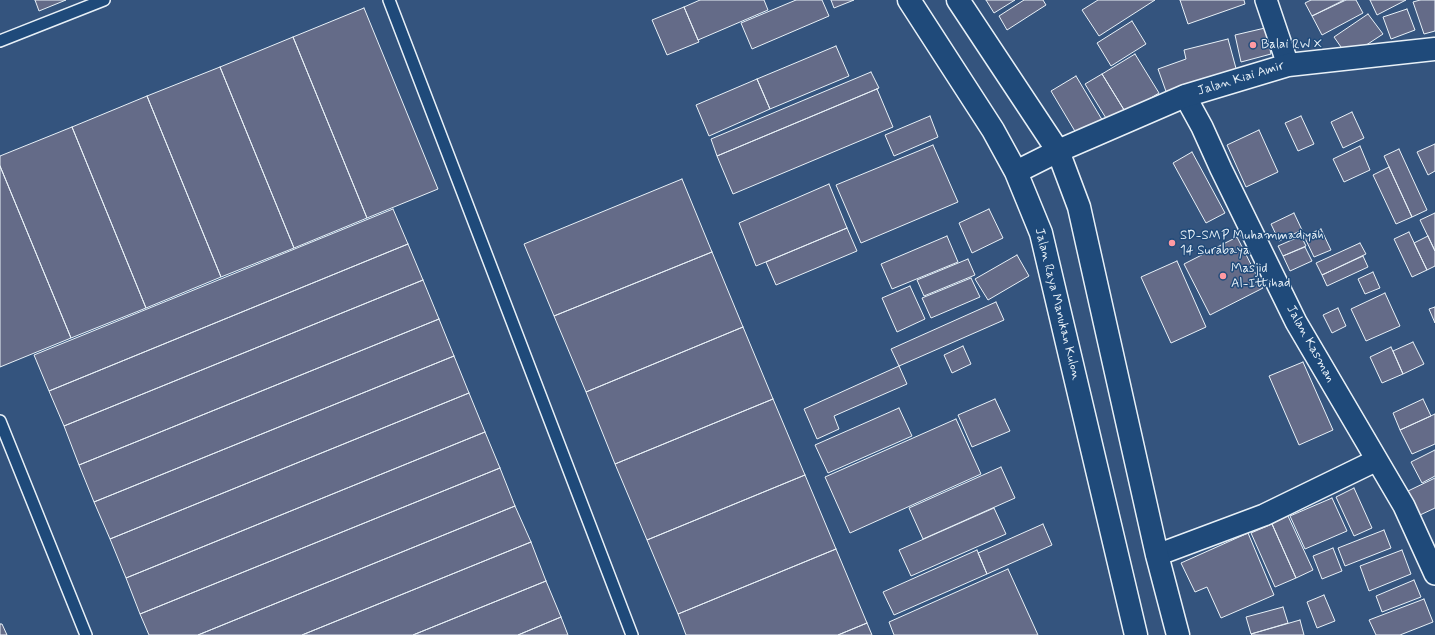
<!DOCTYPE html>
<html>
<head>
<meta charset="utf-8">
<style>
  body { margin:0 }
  canvas { display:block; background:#34547e }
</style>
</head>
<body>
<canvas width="1435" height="635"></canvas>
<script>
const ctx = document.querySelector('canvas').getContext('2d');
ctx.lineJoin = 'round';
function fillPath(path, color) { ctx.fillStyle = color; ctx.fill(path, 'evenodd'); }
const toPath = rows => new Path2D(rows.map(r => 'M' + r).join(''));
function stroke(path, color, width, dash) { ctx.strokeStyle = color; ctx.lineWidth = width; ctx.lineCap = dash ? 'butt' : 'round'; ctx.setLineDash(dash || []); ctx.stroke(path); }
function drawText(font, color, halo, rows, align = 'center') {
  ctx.font = font + ' Mynerve,sans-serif'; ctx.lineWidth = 3; ctx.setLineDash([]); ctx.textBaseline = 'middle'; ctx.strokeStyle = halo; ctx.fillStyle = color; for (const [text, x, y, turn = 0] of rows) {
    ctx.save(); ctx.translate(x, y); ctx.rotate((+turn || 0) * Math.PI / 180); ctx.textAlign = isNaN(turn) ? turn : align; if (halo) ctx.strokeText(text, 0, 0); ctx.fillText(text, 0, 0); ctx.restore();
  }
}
const building = toPath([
  [35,0,66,0,39,11,35,0],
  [700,0,764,0,768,10,698,40,684,7,700,0],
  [796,0,822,0,829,16,752,49,741,23,796,0],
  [831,0,854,0,834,8,831,0],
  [986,0,1015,0,994,13,986,0],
  [1024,0,1043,0,1046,5,1007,30,999,16,1024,0],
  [1098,0,1155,0,1099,36,1082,10,1098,0],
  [1180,0,1244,0,1245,4,1188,24,1180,0],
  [1311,0,1344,0,1312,16,1305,3,1311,0],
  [1346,0,1356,0,1363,13,1322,35,1312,16,1346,0],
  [1370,0,1406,0,1377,15,1370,0],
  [1420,0,1435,0,1435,31,1424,34,1413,2,1420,0],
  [684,7,699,42,667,55,652,20,684,7],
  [364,8,438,189,367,218,293,37,364,8],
  [1407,9,1415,30,1391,39,1383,17,1407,9],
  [1368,14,1383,34,1348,57,1334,37,1368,14],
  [1132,21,1146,44,1111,66,1097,43,1132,21],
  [1265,28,1271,54,1241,62,1235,35,1265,28],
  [293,37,367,218,294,248,220,67,293,37],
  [1228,39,1237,72,1168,97,1158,69,1186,59,1184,50,1228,39],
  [836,46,849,76,770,109,757,79,836,46],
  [1135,54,1159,93,1126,113,1102,74,1135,54],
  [220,67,294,248,221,277,147,96,220,67],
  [871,72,879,88,717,156,711,139,871,72],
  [1102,74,1126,113,1109,123,1085,84,1102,74],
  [1076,76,1104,123,1079,138,1051,91,1076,76],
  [757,79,770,109,709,136,696,105,757,79],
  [877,89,893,127,733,194,717,156,877,89],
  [147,96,221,277,146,308,72,127,147,96],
  [1352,112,1364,138,1343,148,1331,122,1352,112],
  [930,116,938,137,894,156,885,135,930,116],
  [1301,116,1314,144,1298,151,1285,123,1301,116],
  [72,127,146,308,71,338,0,166,0,156,72,127],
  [1259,130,1278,172,1246,187,1227,145,1259,130],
  [1435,144,1435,171,1428,175,1417,152,1435,144],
  [933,145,958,202,861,243,836,185,933,145],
  [1360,146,1370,170,1344,182,1333,159,1360,146],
  [1399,149,1427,210,1412,217,1384,156,1399,149],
  [1192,152,1225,213,1206,223,1173,163,1192,152],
  [0,166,71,338,0,367,0,166],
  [1389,167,1412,217,1396,224,1373,175,1389,167],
  [682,179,712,252,554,316,524,244,682,179],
  [829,184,847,228,756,266,739,223,829,184],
  [393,209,408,244,49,391,34,355,393,209],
  [989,209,1003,238,972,253,959,223,989,209],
  [1294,213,1302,230,1279,241,1271,224,1294,213],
  [1435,213,1435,251,1420,220,1435,213],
  [847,228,857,251,776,285,766,262,847,228],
  [1321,229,1331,250,1314,257,1304,236,1321,229],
  [1409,232,1427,270,1412,277,1394,239,1409,232],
  [947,236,958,262,892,289,881,264,947,236],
  [1301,236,1306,246,1283,256,1278,246,1301,236],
  [1428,236,1435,251,1435,266,1427,270,1414,243,1428,236],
  [1237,237,1263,288,1210,315,1184,264,1237,237],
  [1360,243,1366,254,1322,275,1316,263,1360,243],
  [408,244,423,280,64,426,49,391,408,244],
  [1305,247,1312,261,1290,271,1283,256,1305,247],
  [712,252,743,327,586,392,554,316,712,252],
  [1017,255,1029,276,988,300,975,279,1017,255],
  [1363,256,1368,267,1327,286,1322,275,1363,256],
  [968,259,975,275,924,296,917,280,968,259],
  [1177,261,1206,327,1171,343,1141,277,1177,261],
  [1373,272,1380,288,1365,294,1358,279,1373,272],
  [971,278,980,297,931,318,922,298,971,278],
  [423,280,439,319,79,465,64,426,423,280],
  [910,286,925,319,897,332,882,298,910,286],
  [1385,293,1400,326,1366,341,1351,309,1385,293],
  [996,302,1004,320,899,366,891,349,996,302],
  [1435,307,1435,323,1429,309,1435,307],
  [1338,308,1346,326,1332,333,1323,315,1338,308],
  [439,319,454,356,94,502,79,465,439,319],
  [743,327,773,399,615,464,586,392,743,327],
  [1413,342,1424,364,1403,374,1393,351,1413,342],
  [963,346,971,364,952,373,944,355,963,346],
  [1391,347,1403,374,1382,383,1370,357,1391,347],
  [454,356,469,393,110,539,94,502,454,356],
  [1303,362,1333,430,1299,445,1269,376,1303,362],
  [899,366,907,384,834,416,839,429,817,439,804,409,899,366],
  [469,393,485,432,126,578,110,539,469,393],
  [773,399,805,475,647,540,615,464,773,399],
  [995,399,1010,431,972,447,958,415,995,399],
  [1423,399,1431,416,1400,430,1393,413,1423,399],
  [899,408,912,436,828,473,815,445,899,408],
  [1435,414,1435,444,1412,454,1400,430,1435,414],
  [956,419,981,474,850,533,825,477,956,419],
  [485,432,500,468,140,614,126,578,485,432],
  [1435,450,1435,476,1422,483,1411,462,1435,450],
  [1001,467,1015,498,923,539,909,508,1001,467],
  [500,468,515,506,198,635,149,635,140,614,500,468],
  [805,475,836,549,678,614,647,540,805,475],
  [1435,478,1435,508,1420,515,1408,491,1435,478],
  [1354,488,1372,528,1354,536,1336,497,1354,488],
  [1332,498,1347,531,1305,549,1290,516,1332,498],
  [515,506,531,542,302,635,198,635,515,506],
  [994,508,1006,534,911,576,899,550,994,508],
  [1288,516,1313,570,1296,578,1272,524,1288,516],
  [1043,524,1052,545,987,574,978,553,1043,524],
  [1272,524,1296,578,1275,587,1251,533,1272,524],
  [1384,530,1391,548,1345,566,1338,548,1384,530],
  [1248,533,1274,595,1221,618,1207,587,1195,592,1181,563,1248,533],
  [531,542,546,581,413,635,302,635,531,542],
  [1333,548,1342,571,1322,579,1313,556,1333,548],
  [836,549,867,623,838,635,686,635,678,614,836,549],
  [977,550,987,574,894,615,883,592,977,550],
  [1402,550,1411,574,1369,591,1360,566,1402,550],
  [1008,569,1038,635,894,635,889,622,1008,569],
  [1414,580,1421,597,1382,612,1376,596,1414,580],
  [546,581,561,617,518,635,413,635,546,581],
  [1324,595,1335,621,1317,628,1307,602,1324,595],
  [1424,599,1433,622,1400,635,1376,635,1369,620,1424,599],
  [1283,607,1288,623,1251,634,1246,617,1283,607],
  [561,617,568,635,518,635,561,617],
  [1300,620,1304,635,1252,635,1251,634,1300,620],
  [867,623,872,635,838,635,867,623],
  [0,624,2,624,7,635,0,635,0,624]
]);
const lane = toPath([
  [389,0,632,635],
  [0,41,104,0],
  [0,421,86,635]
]);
const street = toPath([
  [1266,0,1288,65],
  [1185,96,1202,127,1221,169,1296,322,1404,506,1435,574],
  [1157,555,1264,515,1377,460]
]);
const secondary = toPath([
  [909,0,993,130,1016,172,1041,233,1136,635],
  [958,0,1058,151,1079,207,1157,555,1178,635],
  [1016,172,1058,151,1185,96,1288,65,1435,49]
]);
const markers = [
  [1253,45,4,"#ff9aa2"],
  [1172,243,4,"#ff9aa2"],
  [1223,276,4,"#ff9aa2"]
];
const poiNames = [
  ["Balai RW X",1261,45],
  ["SD-SMP Muhammadiyah",1180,236],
  ["14 Surabaya",1180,251],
  ["Masjid",1231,269],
  ["Al-Ittihad",1231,284]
];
const streetNames = [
  ["Jalan Kiai Amir",1241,79,-17],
  ["Jalan Raya Manukan Kulon",1057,304,76],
  ["Jalan Kasman",1310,344,61]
];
fillPath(building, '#646b88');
stroke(building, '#e8f1f8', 1);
stroke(lane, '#e8f1f8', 14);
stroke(street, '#e8f1f8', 24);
stroke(secondary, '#e8f1f8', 25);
stroke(lane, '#1f4a7a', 11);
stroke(street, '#1f4a7a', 21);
stroke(secondary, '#1f4a7a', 22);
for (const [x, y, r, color] of markers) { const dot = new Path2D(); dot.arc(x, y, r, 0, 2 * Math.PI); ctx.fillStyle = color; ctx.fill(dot); stroke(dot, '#1f4a7a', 1.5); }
drawText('13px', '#e8f1f8', '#1f4a7a', poiNames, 'left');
drawText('13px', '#e8f1f8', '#1f4a7a', streetNames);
</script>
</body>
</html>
